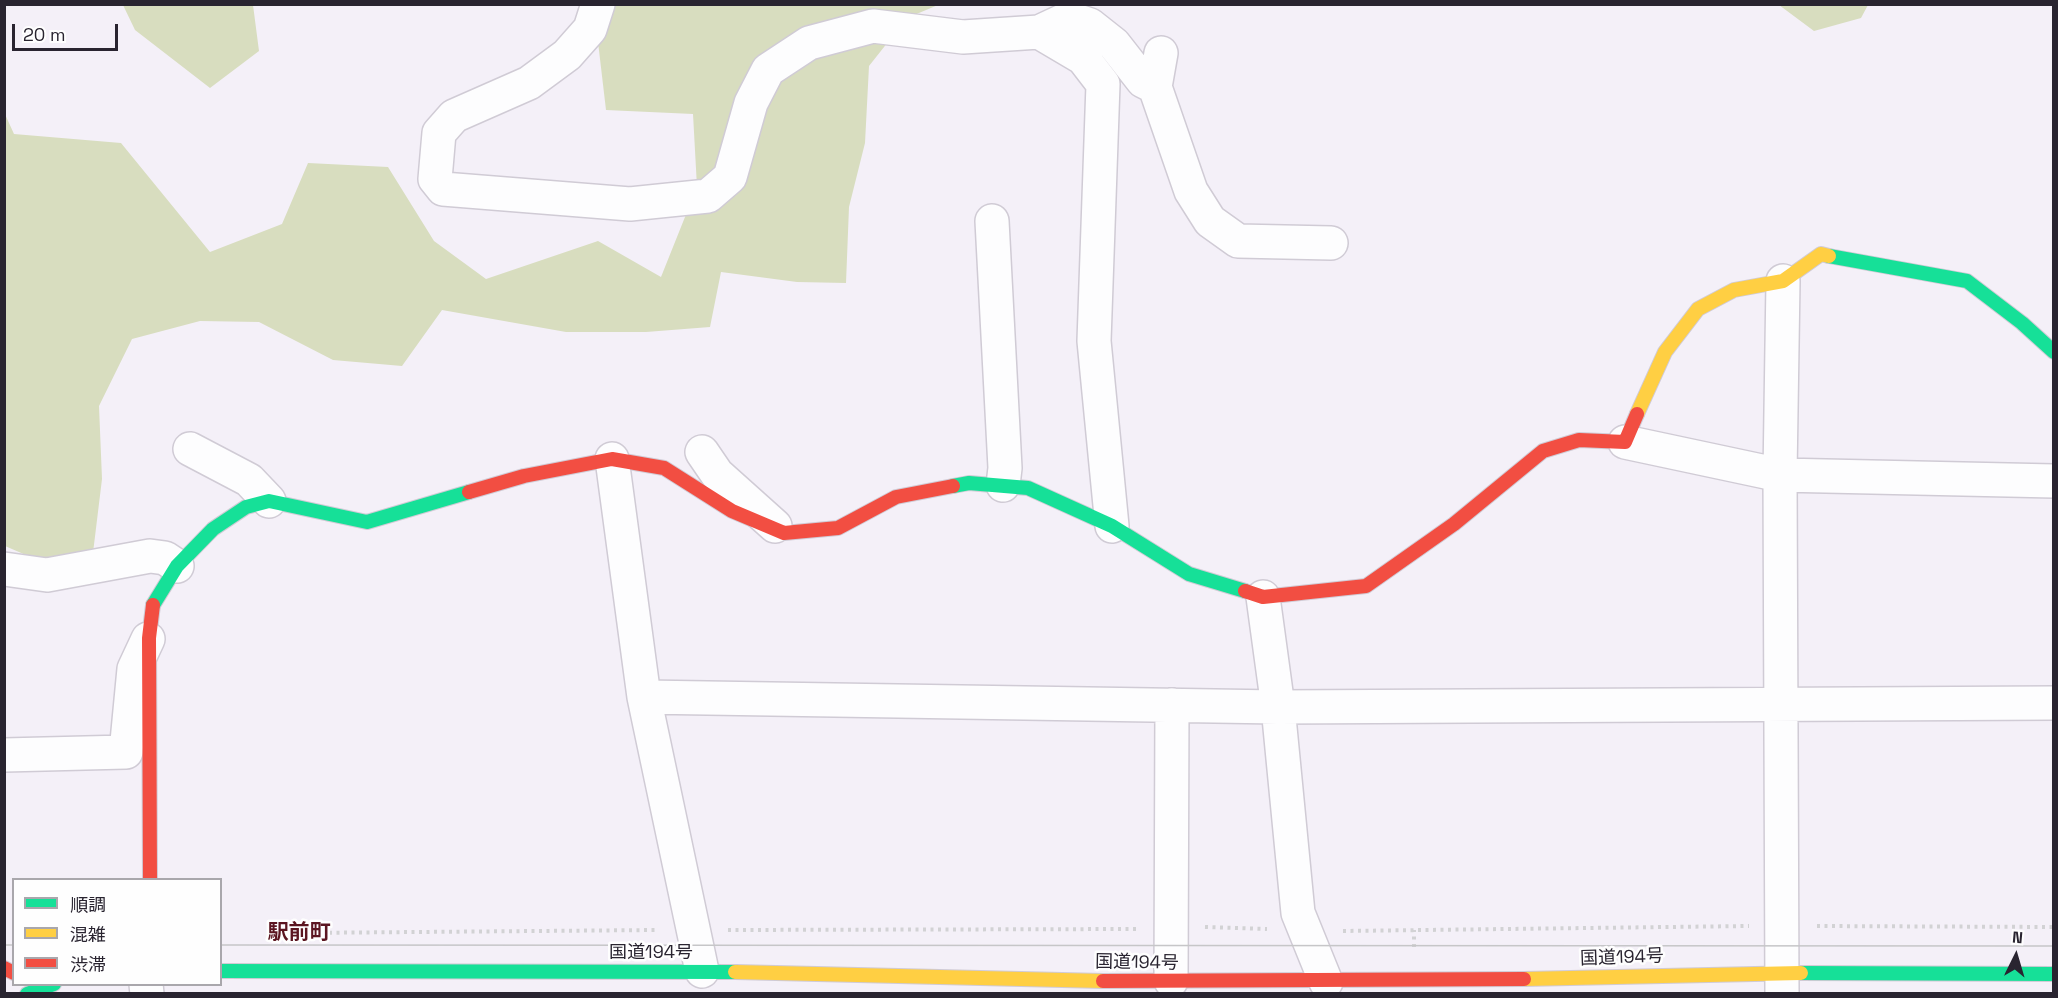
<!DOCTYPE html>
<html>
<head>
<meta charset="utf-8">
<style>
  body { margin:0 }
  #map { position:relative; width:2058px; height:998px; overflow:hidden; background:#f4f0f8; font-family:"Space Grotesk","Noto Sans JP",sans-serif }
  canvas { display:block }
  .frame { position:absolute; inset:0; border:6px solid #292430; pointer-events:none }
  .legend { position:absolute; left:12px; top:878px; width:210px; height:108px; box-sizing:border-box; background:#fefefe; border:2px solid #a9a7ac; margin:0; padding:8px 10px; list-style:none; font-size:18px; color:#292430 }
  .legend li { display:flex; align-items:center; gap:12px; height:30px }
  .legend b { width:30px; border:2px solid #a9a7ac }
  .north { position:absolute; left:1986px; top:926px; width:60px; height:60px; -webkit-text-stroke:4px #fefefe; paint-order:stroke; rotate:5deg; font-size:16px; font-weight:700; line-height:24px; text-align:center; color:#292430 }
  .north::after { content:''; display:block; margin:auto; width:21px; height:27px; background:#292430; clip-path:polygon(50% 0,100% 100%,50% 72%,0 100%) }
  .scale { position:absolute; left:12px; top:24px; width:106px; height:27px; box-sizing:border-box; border:3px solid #292430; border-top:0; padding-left:8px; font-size:18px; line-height:21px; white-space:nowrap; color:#292430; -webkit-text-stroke:4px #fefefe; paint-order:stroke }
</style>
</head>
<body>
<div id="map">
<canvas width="2058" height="998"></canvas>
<div class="frame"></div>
<ul class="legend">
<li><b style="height:8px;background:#16e098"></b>順調</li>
<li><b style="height:8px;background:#ffcf43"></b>混雑</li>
<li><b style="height:8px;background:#f24e42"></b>渋滞</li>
</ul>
<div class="north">N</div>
<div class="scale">20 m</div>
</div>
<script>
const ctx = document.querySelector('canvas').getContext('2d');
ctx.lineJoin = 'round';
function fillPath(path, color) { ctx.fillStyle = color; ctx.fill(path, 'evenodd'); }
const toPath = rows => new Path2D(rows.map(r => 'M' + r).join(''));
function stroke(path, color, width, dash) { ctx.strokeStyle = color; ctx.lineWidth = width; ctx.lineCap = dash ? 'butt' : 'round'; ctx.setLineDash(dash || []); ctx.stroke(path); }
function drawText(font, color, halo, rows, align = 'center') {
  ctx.font = font + ' "Space Grotesk","Noto Sans JP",sans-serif'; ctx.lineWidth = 5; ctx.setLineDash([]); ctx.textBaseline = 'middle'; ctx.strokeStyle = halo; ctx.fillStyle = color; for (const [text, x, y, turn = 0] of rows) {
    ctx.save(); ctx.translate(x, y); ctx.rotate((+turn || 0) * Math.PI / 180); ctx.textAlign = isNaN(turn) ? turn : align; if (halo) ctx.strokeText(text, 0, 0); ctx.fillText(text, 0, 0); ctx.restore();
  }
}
const green = toPath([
  [123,5,253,5,259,51,210,88,135,30],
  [580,5,938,5,907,18,869,66,865,143,849,207,846,283,797,282,721,272,710,327,646,332,566,332,442,310,402,366,333,360,259,322,200,321,132,339,99,406,102,479,92,561,49,565,5,546,4,112,14,134,121,143,210,252,282,224,308,163,388,167,434,241,486,279,598,241,661,277,697,187,693,114,606,110,596,25],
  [1779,5,1868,5,1861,18,1814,31]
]);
const path = toPath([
  [1817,926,2054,927],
  [1205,927,1267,929],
  [728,930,1138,929],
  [1343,931,1749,926],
  [299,933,658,930],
  [1414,947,1414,930]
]);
const street = toPath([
  [598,4,590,29,567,55,529,83,454,116,439,133,435,179,443,189,630,204,708,196,730,177,751,103,768,70,809,43,873,26,963,37,1039,32,1083,58,1103,84,1094,341,1112,526],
  [1039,32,1069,18,1090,25,1114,44,1143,81,1155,87,1191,191,1210,221,1238,241,1331,243],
  [1155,87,1161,53],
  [992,221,1005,468,1003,485],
  [1625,442,1780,475,2054,481],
  [190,449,249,480,269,501],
  [702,452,717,474,775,526],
  [612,459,644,697,702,971],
  [4,569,47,575,150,556,165,558,177,566],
  [1263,597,1278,707,1298,913,1326,982],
  [644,697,1278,707,2054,703],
  [4,755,126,752,134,669,148,639],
  [1171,981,1172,705],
  [146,984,147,994],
  [1782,994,1780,475,1783,281]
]);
const fast = toPath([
  [1829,256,1967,281,2022,323,2054,352],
  [953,486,969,483,1028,488,1112,526,1189,574,1245,591],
  [153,605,177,566,213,529,246,507,269,501,367,522,469,492],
  [220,971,735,972],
  [1801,973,2054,974],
  [27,994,54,984]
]);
const slow = toPath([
  [1637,414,1665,352,1698,309,1734,290,1783,281,1821,254,1829,256],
  [735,972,1103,981],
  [1524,979,1801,973]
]);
const jam = toPath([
  [469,492,524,476,612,459,664,468,732,511,784,533,838,528,896,497,953,486],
  [1245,591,1263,597,1366,586,1454,524,1543,451,1579,440,1625,442,1637,414],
  [150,880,149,638,153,605],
  [4,968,14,973],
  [1103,981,1524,979]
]);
const tram = toPath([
  [4,945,14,945],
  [220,945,2054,946]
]);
const streetNames = [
  ["国道194号",651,953],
  ["国道194号",1622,958,-2],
  ["国道194号",1137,963,1]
];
const quarterNames = [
  ["駅前町",299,933]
];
fillPath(green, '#d8ddbf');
stroke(street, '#d0cbd5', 36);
stroke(fast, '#d0cbd5', 16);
stroke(slow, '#d0cbd5', 16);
stroke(jam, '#d0cbd5', 16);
stroke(path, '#d2d2d4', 4, [3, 4.5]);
stroke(street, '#fdfdfe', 33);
stroke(fast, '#16e098', 14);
stroke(slow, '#ffcf43', 14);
stroke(jam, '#f24e42', 14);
stroke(tram, '#c6c6c8', 1.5);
drawText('18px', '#292430', '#fefefe', streetNames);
drawText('bold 21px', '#5b1520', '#fefefe', quarterNames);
</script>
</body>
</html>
